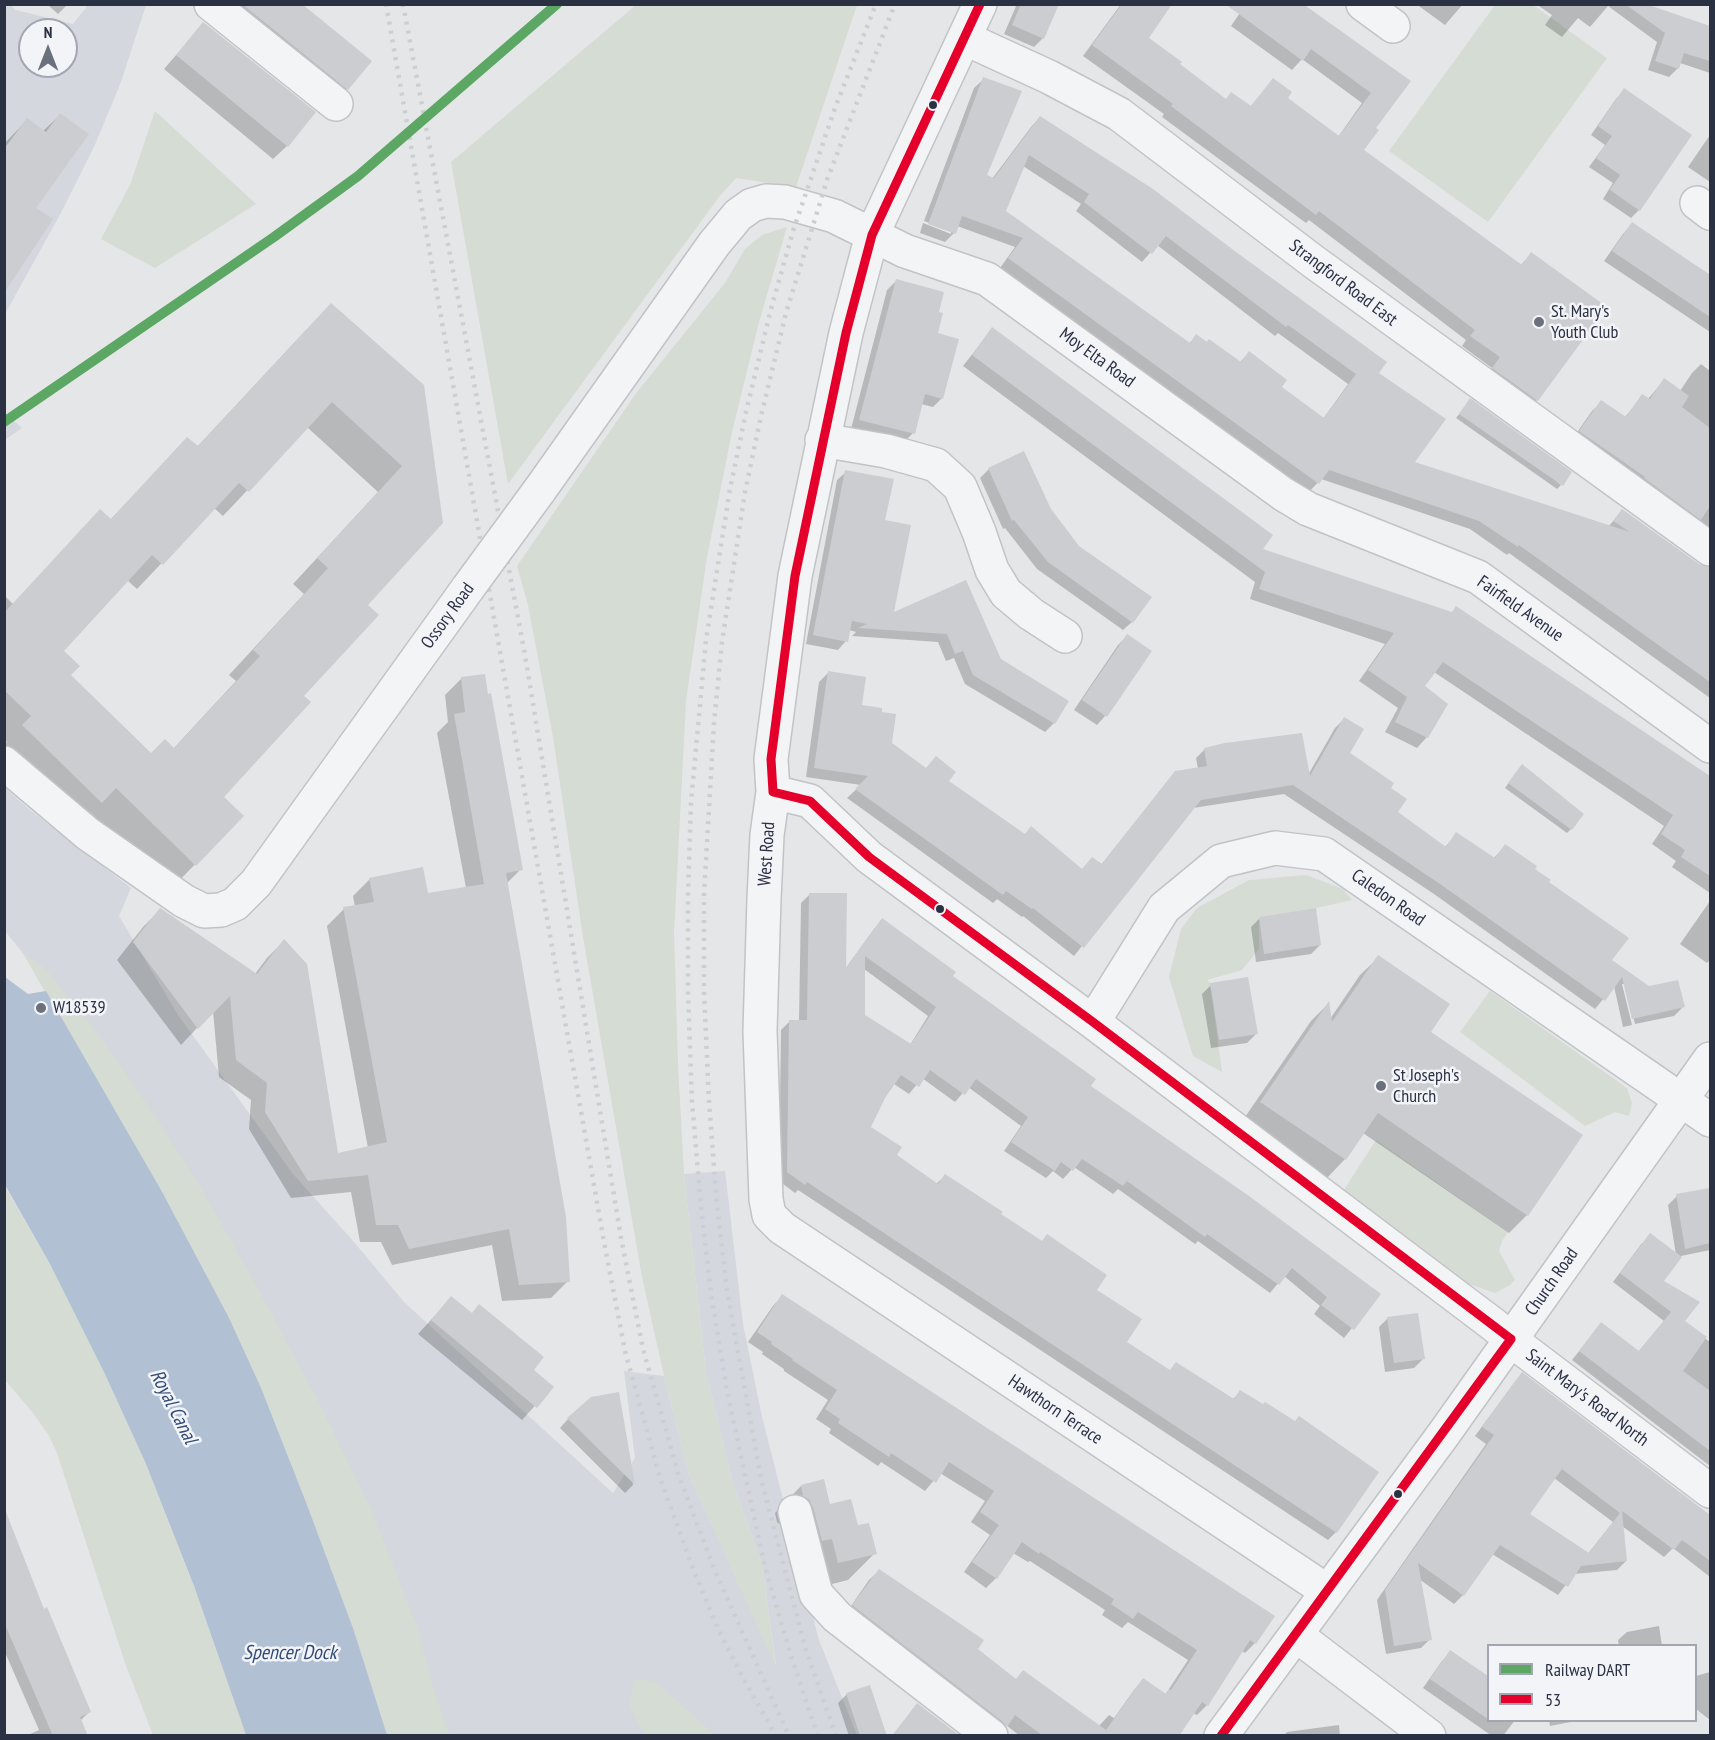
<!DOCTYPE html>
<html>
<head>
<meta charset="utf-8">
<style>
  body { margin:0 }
  #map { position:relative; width:1715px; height:1740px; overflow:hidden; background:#e4e6e8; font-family:"PT Sans Narrow",sans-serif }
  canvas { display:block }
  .frame { position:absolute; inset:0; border:6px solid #2a3143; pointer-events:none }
  .legend { position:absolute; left:1487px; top:1644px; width:210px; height:78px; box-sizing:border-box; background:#f2f4f8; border:2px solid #a2a6b0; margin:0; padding:8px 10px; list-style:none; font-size:18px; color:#2a3143 }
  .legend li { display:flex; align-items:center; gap:12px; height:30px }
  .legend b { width:30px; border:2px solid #a2a6b0 }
  .north { position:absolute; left:18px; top:18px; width:60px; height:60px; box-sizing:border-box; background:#f2f4f8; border:2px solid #a2a6b0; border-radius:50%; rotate:0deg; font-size:16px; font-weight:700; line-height:24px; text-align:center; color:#2a3143 }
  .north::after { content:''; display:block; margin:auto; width:21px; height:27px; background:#6b707d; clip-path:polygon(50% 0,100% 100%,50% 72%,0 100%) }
</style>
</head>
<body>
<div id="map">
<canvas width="1715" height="1740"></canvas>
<div class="frame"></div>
<ul class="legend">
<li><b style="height:8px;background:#5ca763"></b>Railway DART</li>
<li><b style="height:8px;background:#e4002b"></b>53</li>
</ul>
<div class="north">N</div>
</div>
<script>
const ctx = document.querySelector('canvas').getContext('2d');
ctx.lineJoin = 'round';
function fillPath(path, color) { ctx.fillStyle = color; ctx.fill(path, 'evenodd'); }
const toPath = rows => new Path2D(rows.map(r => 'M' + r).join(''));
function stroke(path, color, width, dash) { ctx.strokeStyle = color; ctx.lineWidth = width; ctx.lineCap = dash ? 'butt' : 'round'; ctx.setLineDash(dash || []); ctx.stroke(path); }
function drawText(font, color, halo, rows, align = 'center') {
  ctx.font = font + ' "PT Sans Narrow",sans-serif'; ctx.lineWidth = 5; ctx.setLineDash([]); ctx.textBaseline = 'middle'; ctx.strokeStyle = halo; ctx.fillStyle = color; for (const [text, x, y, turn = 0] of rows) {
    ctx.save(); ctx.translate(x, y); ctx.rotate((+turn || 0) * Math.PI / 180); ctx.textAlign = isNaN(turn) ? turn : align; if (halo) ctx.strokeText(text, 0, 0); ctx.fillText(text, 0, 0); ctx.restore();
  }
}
const built = toPath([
  [5,5,10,5,16,10,73,24,88,5,146,5,121,82,94,147,62,211,5,314],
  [30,30,66,30,66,66,30,66],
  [4,412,22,428,5,440,4,440],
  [4,787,30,810,131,888,119,916,178,1015,293,1174,354,1242,404,1302,613,1493,635,1458,624,1371,664,1376,689,1475,776,1665,762,1564,733,1484,706,1372,684,1174,725,1171,743,1324,762,1417,819,1640,857,1735,387,1735,354,1631,90,1071,23,953,5,931]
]);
const green = toPath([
  [637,4,857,5,796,187,736,178,719,197,508,484,451,162],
  [1495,5,1533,5,1607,58,1488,222,1389,151],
  [155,111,256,204,155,268,101,239,130,185],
  [787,227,759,322,732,432,707,557,686,701,674,932,678,1065,684,1174,706,1372,733,1484,762,1564,776,1668,689,1475,664,1376,642,1277,583,937,553,737,528,605,517,566,637,392,725,283,745,249,762,235],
  [1306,875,1343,889,1352,900,1316,908,1259,917,1259,949,1242,970,1207,980,1210,983,1222,1072,1193,1056,1169,977,1181,929,1197,908,1249,880],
  [23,953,46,969,95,1030,148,1105,201,1187,250,1274,321,1406,371,1509,417,1626,434,1690,450,1735,387,1735,354,1631,307,1505,261,1388,229,1318,161,1190],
  [1490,991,1627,1088,1632,1103,1629,1116,1615,1112,1585,1126,1460,1032],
  [1376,1140,1508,1232,1502,1241,1499,1251,1515,1280,1510,1285,1495,1293,1455,1279,1342,1193],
  [4,1185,50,1264,104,1372,146,1464,194,1586,246,1735,153,1735,125,1663,57,1453,48,1434,33,1413,5,1380],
  [635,1679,655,1681,715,1735,645,1735,629,1706]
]);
const water = toPath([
  [5,977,28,994,46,991,161,1190,229,1318,261,1388,307,1505,354,1631,387,1735,246,1735,194,1586,146,1464,104,1372,50,1264,5,1185]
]);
const shadow = toPath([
  [47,4,68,4,58,14],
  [209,4,300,4,347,89,333,102],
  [1017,4,1057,4,1043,38,1034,47,1004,34],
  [1121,4,1152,4,1146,38,1225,100,1250,107,1273,80,1286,98,1338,137,1362,103,1302,59,1292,70,1231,26,1246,4,1409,81,1374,129,1362,151,1521,265,1531,254,1605,308,1537,400,1528,410,1484,378,1492,368,1462,346,1466,340,1309,220,1306,223,1162,117,1164,114,1083,56],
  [1416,4,1463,4,1445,25],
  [1536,4,1648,4,1646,6,1710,27,1710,73,1680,63,1678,68,1669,77,1648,70,1657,42,1608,6,1590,27,1578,18,1562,37,1545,25,1552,15],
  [203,24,287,146,273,159,164,69],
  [984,79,985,175,992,179,1031,127,1040,117,1377,373,1412,463,1608,527,1622,511,1698,566,1710,569,1710,698,1509,553,1507,555,1470,529,1321,479,1308,493,1000,268,1015,247,957,226,954,233,945,242,920,233,923,223,951,234,951,231,924,221,974,88],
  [1023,166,1081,204,1076,211,1142,262,1157,245,1275,336,1278,333,1348,384,1323,419,1280,387,1249,353,1239,363,1197,336,1188,344,1005,211],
  [1624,90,1639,210,1631,218,1603,199,1613,183,1589,167,1605,145,1591,135,1616,99],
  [60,115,34,209,4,290,4,144,27,120,43,131],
  [1710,135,1710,182,1688,167],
  [1632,224,1710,275,1710,332,1604,261,1623,234],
  [896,281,936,335,942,398,933,407,921,404,913,433,904,442,851,429,887,290],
  [992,329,1260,549,1451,613,1456,608,1710,778,1710,893,1672,867,1676,861,1652,844,1664,826,1434,672,1423,687,1427,737,1417,748,1385,732,1398,708,1359,681,1385,644,1250,599,1255,582,963,366],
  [306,330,423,386,366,605,302,696,222,797,242,816,170,890,90,812,76,827,4,757,4,745,7,742,4,739,4,595,13,604,110,520,187,439,197,447],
  [307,427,378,492,293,584,304,594,229,675,236,681,173,749,150,755,69,676,62,651,127,580,137,589,214,508,223,516],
  [1701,364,1710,371,1710,542,1571,441,1592,411,1602,402,1624,418,1643,396,1648,399,1664,380,1680,391,1692,373],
  [1467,404,1561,485,1557,489,1456,418],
  [989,469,1050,510,1132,622,1123,630,1037,569,1005,528,1003,529,980,478],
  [846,472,884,522,892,615,966,582,1000,660,1067,701,1054,723,1045,732,965,684,954,658,946,661,938,642,852,636,856,632,849,630,846,641,838,650,806,644,837,480],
  [1127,636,1150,651,1105,716,1097,725,1074,710,1118,645],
  [828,673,860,706,890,744,1024,836,1081,870,1101,865,1167,782,1198,769,1196,758,1205,749,1308,775,1335,728,1344,719,1348,754,1389,788,1396,813,1445,847,1457,834,1493,859,1505,846,1547,882,1610,961,1649,988,1683,1007,1674,1016,1635,1024,1625,984,1622,984,1632,1025,1623,1027,1614,986,1595,1009,1434,894,1284,794,1193,808,1074,956,1023,916,1022,917,997,899,993,903,847,798,861,785,806,777,819,682],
  [462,678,521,869,506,884,568,1281,551,1298,502,1301,492,1245,392,1265,381,1242,360,1242,351,1192,291,1198,249,1129,251,1100,219,1077,213,1011,181,1045,117,960,143,927,160,910,255,974,267,958,284,941,337,1155,368,1148,327,926,344,909,355,907,353,896,370,879,427,895,466,888,437,733,448,722,445,695],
  [1518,770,1571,829,1567,833,1505,788],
  [810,894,845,969,874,929,882,920,1089,1086,1379,1294,1344,1338,1314,1314,1320,1306,1284,1276,1270,1293,1198,1241,1195,1244,1118,1189,1113,1194,1074,1167,1063,1179,1053,1171,1046,1178,1004,1151,1021,1126,968,1087,955,1102,922,1078,909,1094,894,1084,884,1098,869,1127,895,1155,936,1184,945,1176,999,1215,1095,1290,1125,1342,1169,1371,1232,1400,1240,1392,1263,1406,1336,1532,1328,1540,798,1190,795,1193,779,1181,781,1030,790,1021,799,1021,801,903],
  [864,969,928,1016,910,1045,864,1015],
  [1710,901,1710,960,1707,963,1680,944],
  [1260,918,1320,945,1311,954,1256,962,1251,927],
  [1379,957,1429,1032,1527,1215,1509,1233,1363,1133,1345,1159,1327,1178,1243,1120,1311,1021,1328,1004,1330,1019,1360,975],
  [1211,985,1256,1034,1247,1043,1211,1048,1202,994],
  [1710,1190,1710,1250,1681,1256,1662,1281,1683,1322,1710,1342,1710,1466,1572,1360,1601,1324,1638,1352,1664,1321,1613,1282,1642,1243,1676,1255,1668,1205,1677,1196],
  [782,1296,1255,1643,1245,1653,1242,1651,1207,1705,1197,1715,1193,1713,1177,1736,1020,1736,1006,1725,996,1735,844,1616,869,1580,879,1571,1015,1680,1098,1727,1109,1715,1114,1718,1134,1690,1143,1680,1165,1695,1188,1660,1128,1622,1122,1628,1102,1615,1105,1610,1030,1561,1028,1562,1013,1553,996,1578,986,1588,964,1572,990,1535,971,1522,985,1501,940,1473,925,1491,881,1462,878,1466,829,1433,831,1429,816,1419,828,1400,784,1371,784,1369,762,1354,763,1352,748,1342,773,1306],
  [451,1298,552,1387,522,1420,418,1334],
  [1388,1318,1423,1359,1414,1368,1385,1372,1379,1327],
  [1522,1374,1710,1517,1710,1577,1673,1548,1664,1557,1622,1526,1626,1561,1617,1570,1574,1574,1558,1595,1492,1554,1463,1595,1454,1604,1419,1579,1430,1639,1421,1648,1386,1654,1377,1600,1486,1444,1475,1436,1514,1383],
  [1554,1478,1613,1522,1587,1555,1528,1514],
  [618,1394,633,1485,625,1493,560,1428,568,1419],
  [801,1486,857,1527,875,1553,848,1580,812,1589,782,1526,777,1522,775,1513],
  [4,1513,43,1611,89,1712,80,1721,86,1736,26,1736,39,1730,4,1650],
  [1659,1626,1662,1646,1619,1646,1618,1640,1627,1632],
  [1451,1652,1488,1678,1488,1720,1515,1720,1503,1736,1492,1736,1423,1688,1442,1661],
  [1710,1672,1710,1720,1696,1709,1696,1676],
  [847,1694,881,1736,849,1736,838,1703],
  [917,1705,957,1736,892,1736],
  [1549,1720,1581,1720,1550,1726],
  [1339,1725,1340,1736,1283,1736,1287,1732]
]);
const building = toPath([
  [242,4,302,4,372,61,348,90],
  [1021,4,1059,4,1044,39,1012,25],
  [1122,4,1172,4,1149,38,1182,62,1180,64,1226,99,1231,92,1251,106,1273,78,1292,92,1288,98,1339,136,1371,93,1311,49,1303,61,1225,4,1303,4,1411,81,1376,128,1379,130,1364,150,1522,265,1531,252,1607,307,1538,401,1492,368,1500,357,1470,336,1475,330,1319,211,1316,215,1171,106,1173,104,1092,45],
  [1625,4,1646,4,1710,26,1710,61,1684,53,1679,69,1655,61,1665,33],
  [203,22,316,112,288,147,176,55],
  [983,77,1022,91,987,175,994,178,1040,116,1153,189,1236,252,1387,362,1379,373,1446,419,1415,462,1630,532,1613,521,1622,509,1699,564,1710,567,1710,682,1519,545,1518,547,1479,521,1329,470,1319,484,1008,258,1023,238,962,216,956,234,928,224],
  [1029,155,1089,194,1084,202,1152,254,1166,236,1286,327,1288,325,1356,374,1324,418,1282,387,1287,380,1249,351,1241,362,1209,339,1207,342,1196,334,1190,343,1006,211],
  [1624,88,1692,135,1640,211,1610,190,1620,175,1596,158,1612,136,1598,126],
  [60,113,89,134,36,208,53,219,4,293,4,149,27,118,46,132],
  [1632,222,1710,275,1710,317,1612,251],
  [896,279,944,292,939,312,943,313,938,333,959,339,943,399,925,394,915,434,859,420],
  [331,303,424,385,443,523,368,605,379,615,304,696,311,702,224,797,244,816,196,866,116,788,102,803,22,725,31,716,4,690,4,613,100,509,111,519,187,437,198,446],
  [332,402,402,466,317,558,328,568,253,650,260,656,174,748,165,739,151,753,71,675,80,666,64,651,152,555,163,565,239,483,249,492],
  [992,327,1273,535,1263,549,1452,612,1456,606,1710,776,1710,876,1681,857,1685,850,1661,834,1673,815,1443,662,1425,686,1448,704,1428,738,1395,722,1407,697,1368,670,1394,633,1259,589,1265,572,972,355],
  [1664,378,1689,396,1682,407,1710,428,1710,506,1701,520,1644,478,1645,477,1579,431,1601,400,1626,417,1642,394,1650,399],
  [1470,398,1572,472,1563,486,1459,414],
  [1024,451,1051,509,1079,546,1152,597,1133,623,1048,562,1014,520,1012,521,988,468],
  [845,470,894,479,885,520,911,525,894,612,966,580,1001,659,1069,701,1055,724,973,675,963,651,955,654,947,634,858,628,867,624,852,621,848,642,813,635],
  [1127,634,1152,651,1107,717,1082,700],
  [828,671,866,677,862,705,882,708,882,712,896,714,892,743,926,768,936,756,956,772,949,781,1025,834,1031,826,1082,869,1092,857,1102,864,1175,771,1207,766,1204,748,1225,743,1302,733,1310,776,1344,717,1364,729,1350,753,1394,783,1391,788,1407,799,1398,812,1446,847,1456,832,1495,858,1505,844,1537,866,1535,869,1551,880,1549,882,1629,938,1612,960,1649,986,1678,980,1685,1007,1632,1019,1622,977,1605,1001,1443,886,1293,785,1201,800,1084,948,1033,908,1032,909,1006,891,1003,895,855,789,868,776,814,768],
  [485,674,488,694,491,693,523,870,506,873,566,1217,570,1282,519,1285,509,1229,409,1249,398,1225,376,1225,368,1175,308,1181,265,1112,267,1083,236,1060,230,996,198,1029,133,942,160,908,257,974,284,939,307,964,338,1153,387,1142,343,907,374,902,369,878,423,867,428,893,484,884,454,714,465,712,461,677],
  [1522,764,1584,814,1572,830,1508,783],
  [809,893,847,893,846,968,882,918,956,972,953,976,1096,1079,1091,1086,1249,1196,1381,1294,1354,1330,1321,1305,1327,1297,1292,1268,1279,1285,1207,1234,1205,1237,1127,1181,1123,1186,1082,1159,1073,1171,1061,1162,1055,1171,1011,1142,1028,1117,976,1079,965,1095,930,1070,919,1087,901,1075,885,1098,871,1127,902,1147,897,1155,938,1184,945,1174,1003,1212,1001,1214,1042,1241,1047,1234,1107,1275,1097,1290,1142,1319,1127,1342,1170,1370,1176,1362,1234,1399,1240,1390,1263,1404,1265,1402,1295,1421,1299,1416,1379,1472,1337,1533,807,1182,805,1185,787,1172,789,1020,807,1020],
  [865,956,936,1007,911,1044,865,1015],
  [1316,908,1321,945,1264,954,1259,917],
  [1378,955,1450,1004,1431,1032,1583,1135,1528,1216,1378,1113,1346,1160,1260,1102,1329,1001,1332,1022],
  [1248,977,1258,1034,1219,1040,1210,983],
  [1710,1188,1710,1243,1685,1249,1676,1194],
  [1650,1233,1682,1257,1664,1281,1700,1302,1685,1321,1707,1337,1683,1371,1710,1391,1710,1451,1579,1351,1601,1322,1639,1351,1671,1312,1620,1273],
  [782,1294,1275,1616,1256,1644,1250,1640,1208,1706,1202,1702,1179,1736,1043,1736,1015,1715,1007,1727,1002,1721,852,1605,879,1569,984,1640,978,1649,1016,1679,1023,1670,1106,1730,1143,1678,1166,1694,1169,1689,1171,1690,1197,1650,1138,1612,1133,1619,1111,1604,1114,1599,1040,1552,1039,1554,1022,1542,997,1579,972,1562,999,1525,980,1512,994,1491,949,1462,936,1483,891,1453,889,1457,838,1423,840,1419,825,1409,837,1390,792,1360,793,1359,771,1344,772,1342,757,1332],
  [451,1296,472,1313,479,1304,544,1357,534,1370,554,1387,537,1408,431,1320],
  [1418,1313,1425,1359,1394,1363,1387,1317],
  [1522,1372,1710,1515,1710,1561,1682,1540,1674,1550,1622,1511,1627,1561,1581,1566,1568,1587,1500,1545,1464,1596,1418,1563,1432,1640,1394,1646,1385,1590,1494,1435,1482,1427],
  [1562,1469,1620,1513,1589,1553,1530,1514],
  [619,1392,635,1485,567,1418,591,1397],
  [824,1479,830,1504,851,1499,858,1525,869,1523,877,1554,838,1563,832,1539,822,1541,813,1507,809,1499,803,1496,801,1485],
  [6,1512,44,1609,47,1607,91,1712,80,1717,88,1736,53,1736,4,1622,4,1513],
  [1450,1650,1488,1676,1488,1719,1430,1679],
  [870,1685,887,1736,860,1736,846,1693],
  [917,1703,960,1736,892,1736]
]);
const minor = toPath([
  [211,4,336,104],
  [980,4,872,235,846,333,795,576,771,759,773,792,767,835,764,899,760,1031,766,1199,769,1215,782,1228,1327,1591],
  [1363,4,1393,26],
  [964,38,1049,77,1119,114,1314,262,1710,549],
  [1697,203,1710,213],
  [822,440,886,451,936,465,960,487,979,532,992,570,1006,593,1031,614,1065,636],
  [539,491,714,244,738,215,752,205,766,201,785,202,834,216,905,251,987,279,1283,494,1308,509,1478,577,1710,746],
  [4,763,88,834,184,901,204,911,221,910,235,904,256,883,468,588],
  [773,792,810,801,869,857,1093,1022,1494,1325,1524,1350,1710,1491],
  [1093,1022,1164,908,1221,861,1275,848,1324,854,1710,1120],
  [795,1512,816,1594,837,1617,991,1736],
  [1296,1635,1429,1736],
  [1221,1736,1443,1435,1710,1059]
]);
const rail = toPath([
  [386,4,604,1242,625,1351,660,1478,695,1574,719,1631,744,1680,776,1736],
  [403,4,525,655,621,1238,643,1349,678,1473,696,1521,715,1571,789,1736],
  [818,1736,790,1653,764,1563,727,1391,711,1293,701,1206,692,1102,688,992,688,896,691,802,706,640,730,489,746,412,771,309,793,231,835,108,876,4],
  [836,1736,806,1650,761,1479,727,1291,717,1205,709,1102,704,991,704,895,714,723,722,642,745,492,761,416,786,313,827,180,895,4]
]);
const minorBridge = toPath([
  [468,588,539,491]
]);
const bus1 = toPath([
  [773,792,810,801,869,857,1093,1022,1511,1339],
  [773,792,771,759,795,576,846,333,872,235,980,4],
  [1221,1736,1511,1339]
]);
const rail1 = toPath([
  [4,422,274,237,358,176,557,4]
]);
const markers = [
  [933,105,5,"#2a3143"],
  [1539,322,6,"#6b707d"],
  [940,909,5,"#2a3143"],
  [41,1008,6,"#6b707d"],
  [1381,1086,6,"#6b707d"],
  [1398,1494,5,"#2a3143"]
];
const streetNames = [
  ["Strangford Road East",1343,283,37],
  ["Moy Elta Road",1097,358,36],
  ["Fairfield Avenue",1520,609,35],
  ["Ossory Road",448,616,-54],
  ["West Road",767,854,-86],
  ["Caledon Road",1388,898,35],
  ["Church Road",1552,1282,-55],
  ["Saint Mary's Road North",1587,1398,37],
  ["Hawthorn Terrace",1055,1410,34]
];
const poiNames = [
  ["St. Mary's",1551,312],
  ["Youth Club",1551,333],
  ["W18539",53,1008],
  ["St Joseph's",1393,1076],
  ["Church",1393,1097]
];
const waterNames = [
  ["Royal Canal",173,1407,63],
  ["Spencer Dock",290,1653]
];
fillPath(built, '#d4d7dd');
fillPath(green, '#d4dcd4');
fillPath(water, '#b2c0d4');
fillPath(shadow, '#0003');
fillPath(building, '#cbcdd0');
stroke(minor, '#c1c3c6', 36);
stroke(minor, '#f3f4f6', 33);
stroke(rail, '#ccced1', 4.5, [3, 6]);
stroke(minorBridge, '#c1c3c6', 36, []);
stroke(minorBridge, '#f3f4f6', 33);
stroke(bus1, '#e4002b', 9);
stroke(rail1, '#5ca763', 10);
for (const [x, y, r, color] of markers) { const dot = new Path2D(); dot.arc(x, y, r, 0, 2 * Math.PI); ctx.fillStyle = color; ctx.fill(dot); stroke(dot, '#f2f4f8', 2); }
drawText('18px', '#2a3143', '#f2f4f8', streetNames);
drawText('18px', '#2a3143', '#f2f4f8', poiNames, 'left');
drawText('italic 20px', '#334c77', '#f2f4f8', waterNames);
</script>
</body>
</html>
